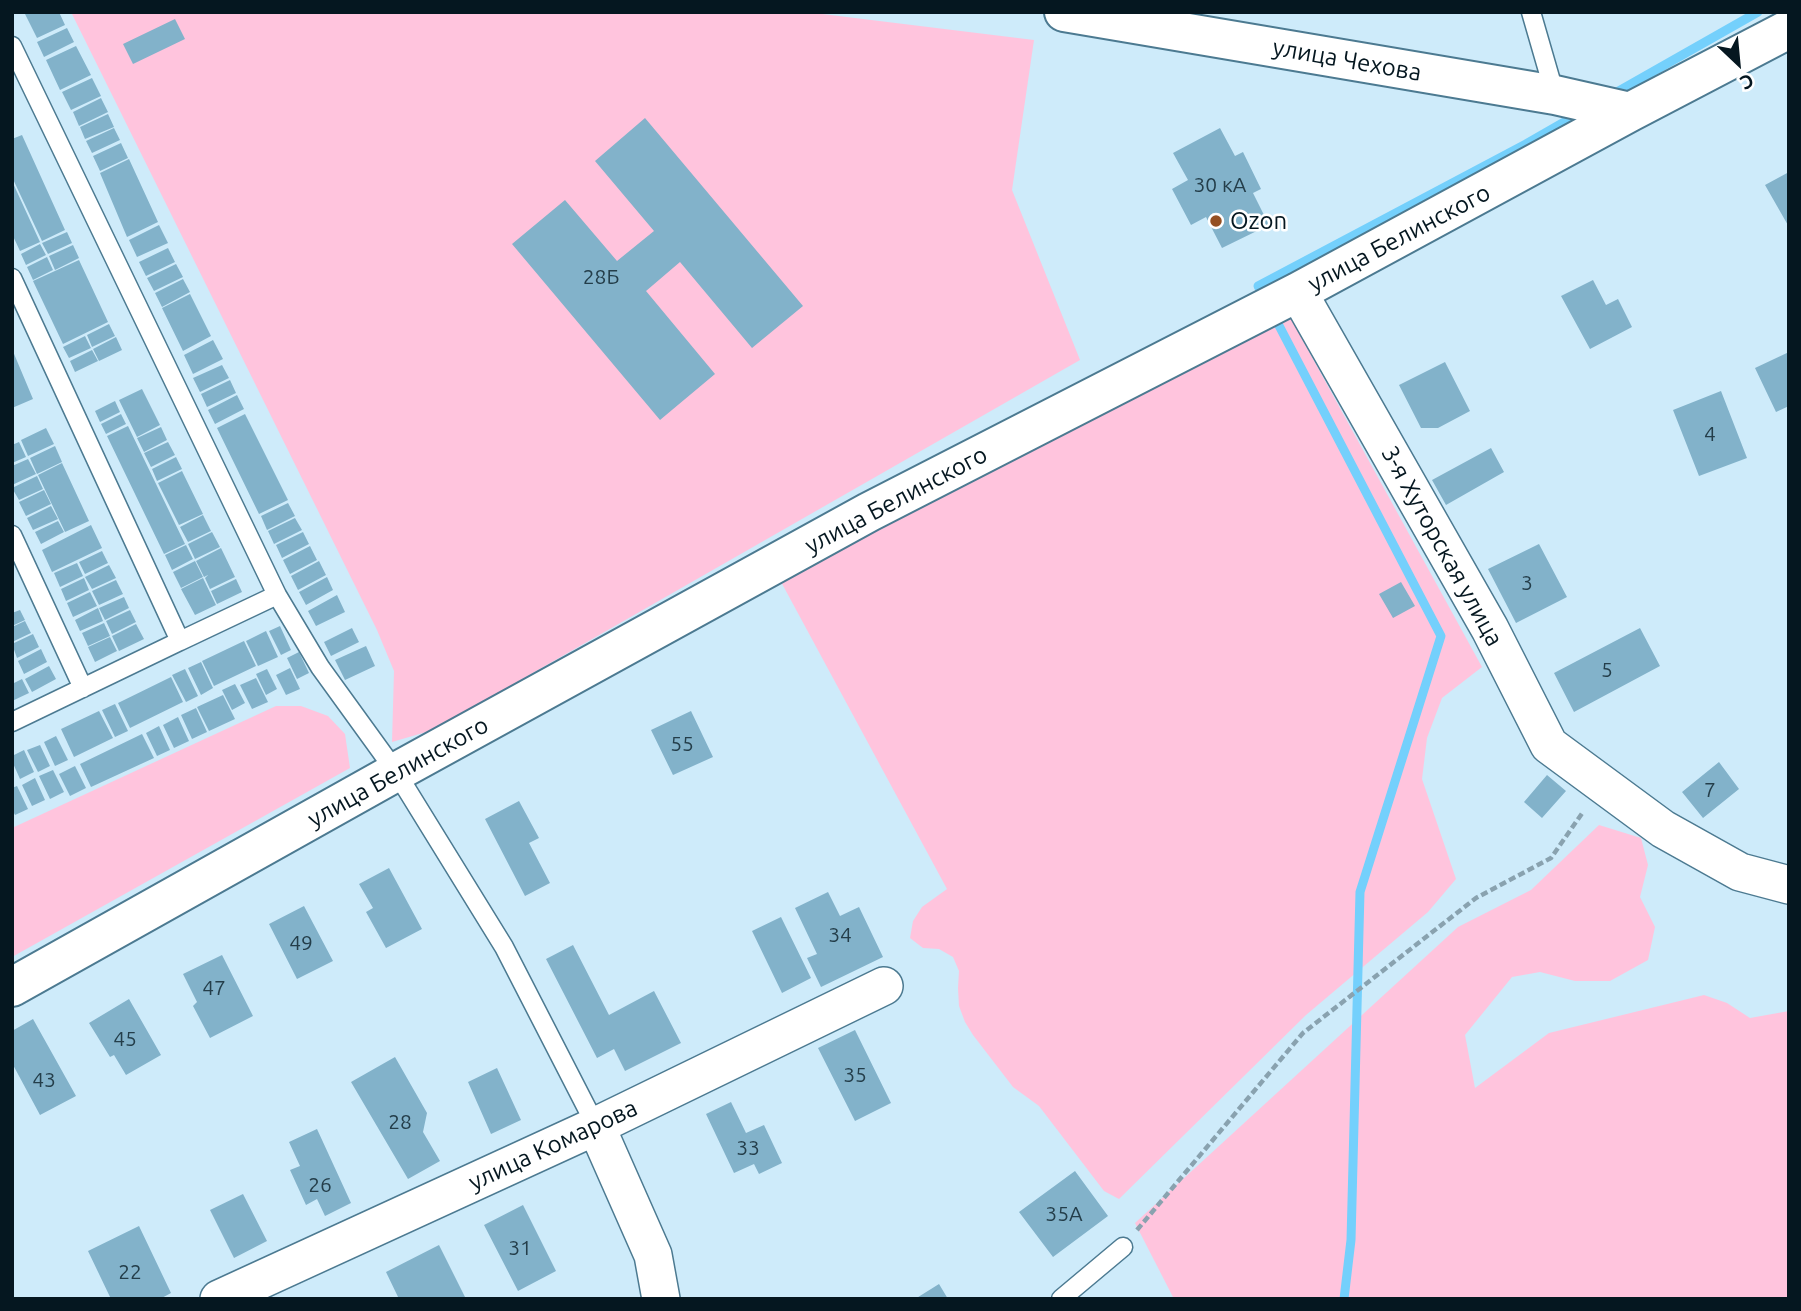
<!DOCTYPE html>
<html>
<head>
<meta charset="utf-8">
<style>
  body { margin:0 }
  #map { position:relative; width:1801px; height:1311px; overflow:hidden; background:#ceebfa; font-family:Ubuntu,sans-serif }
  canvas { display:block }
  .frame { position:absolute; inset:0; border:14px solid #051720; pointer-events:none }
  .north { position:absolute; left:1703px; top:28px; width:70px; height:70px; -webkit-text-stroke:5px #fff; paint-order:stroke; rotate:154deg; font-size:19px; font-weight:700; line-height:28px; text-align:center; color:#051720 }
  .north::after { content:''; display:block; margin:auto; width:24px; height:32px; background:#051720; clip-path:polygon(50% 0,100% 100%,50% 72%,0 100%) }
</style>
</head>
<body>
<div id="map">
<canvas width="1801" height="1311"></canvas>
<div class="frame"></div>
<div class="north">С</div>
</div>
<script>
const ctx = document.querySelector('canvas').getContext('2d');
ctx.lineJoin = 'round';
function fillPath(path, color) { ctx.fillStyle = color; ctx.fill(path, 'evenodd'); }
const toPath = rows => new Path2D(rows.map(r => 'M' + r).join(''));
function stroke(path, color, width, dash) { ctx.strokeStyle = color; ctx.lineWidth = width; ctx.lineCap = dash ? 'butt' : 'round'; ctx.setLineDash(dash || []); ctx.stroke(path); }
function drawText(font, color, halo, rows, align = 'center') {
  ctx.font = font + ' Ubuntu,sans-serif'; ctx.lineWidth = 5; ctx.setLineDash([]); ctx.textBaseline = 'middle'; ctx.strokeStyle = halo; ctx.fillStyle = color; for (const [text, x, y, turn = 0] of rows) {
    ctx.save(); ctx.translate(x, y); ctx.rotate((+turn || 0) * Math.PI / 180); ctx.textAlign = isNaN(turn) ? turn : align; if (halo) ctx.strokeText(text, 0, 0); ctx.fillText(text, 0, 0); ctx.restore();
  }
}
const green = toPath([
  [71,12,806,12,1034,40,1012,190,1080,360,433,730,392,742,394,671,377,630],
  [1290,317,1482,667,1442,698,1427,738,1422,779,1456,879,1428,912,1306,1015,1119,1199,1104,1191,1039,1106,1013,1087,973,1035,965,1022,959,1006,958,988,959,971,953,957,939,949,923,948,910,938,913,921,922,907,947,889,780,580],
  [276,706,301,706,328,716,345,734,350,768,12,957,12,828],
  [1599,825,1641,838,1648,865,1640,897,1655,927,1648,960,1610,981,1575,981,1540,972,1512,977,1465,1035,1475,1088,1549,1033,1704,995,1727,1003,1750,1018,1789,1011,1789,1299,1174,1299,1135,1223,1458,927,1531,890]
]);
const stream = toPath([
  [1610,96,1758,12],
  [1266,300,1258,286,1526,144,1580,113],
  [1274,316,1441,636,1360,892,1351,1240,1344,1299]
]);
const building = toPath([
  [24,12,59,12,65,25,37,38],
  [175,19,185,39,133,64,123,44],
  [67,28,74,42,44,57,37,42],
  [76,46,91,75,60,90,46,60],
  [92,78,101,96,71,110,62,92],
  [101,98,108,112,79,126,73,112],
  [108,114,114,127,85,139,80,127],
  [645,118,803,306,752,348,680,262,646,291,715,374,660,420,512,244,565,200,617,261,654,231,595,161],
  [114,128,120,140,92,153,86,141],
  [1220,128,1235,156,1243,152,1261,189,1253,193,1269,225,1222,248,1206,217,1191,225,1172,189,1188,180,1173,153],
  [22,135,65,230,42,241,12,177,12,139],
  [121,143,128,158,100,171,93,156],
  [129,159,158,222,127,237,100,173],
  [1789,172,1789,227,1765,185],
  [12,181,40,242,20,251,12,234],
  [159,225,168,243,137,257,129,240],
  [67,232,72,243,48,254,42,243],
  [40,244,46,255,26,265,21,254],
  [73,245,79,258,55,270,49,256],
  [168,248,175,262,146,276,139,262],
  [47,257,53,270,33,280,27,267],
  [79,260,108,322,63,344,33,281],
  [176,264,183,277,154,291,147,278],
  [183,279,190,292,162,307,155,293],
  [1593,280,1606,305,1618,299,1632,327,1590,349,1561,296],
  [190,294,211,336,183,351,162,308],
  [109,324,115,336,92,347,87,335],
  [85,336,91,348,69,358,63,347],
  [116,337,122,350,99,361,93,349],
  [213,340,223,359,193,374,184,355],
  [12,349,33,399,12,408],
  [92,350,98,361,75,372,70,361],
  [1789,352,1789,406,1776,412,1755,368],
  [1445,362,1470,411,1438,428,1421,428,1399,385],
  [222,365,229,378,200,392,193,378],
  [230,380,236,393,207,407,201,394],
  [142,389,160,425,137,437,119,400],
  [1721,391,1747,458,1699,476,1673,410],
  [237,395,244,409,215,424,208,410],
  [115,401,120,412,100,422,95,411],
  [121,414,126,424,106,434,101,424],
  [245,414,288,500,259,514,217,428],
  [128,426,185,544,164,554,107,436],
  [161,427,167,440,144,452,137,438],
  [46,428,54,444,28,456,21,440],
  [19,442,26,457,12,463,12,445],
  [168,442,175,455,151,467,144,453],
  [55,446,62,462,37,474,30,458],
  [1491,448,1504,472,1446,505,1432,480],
  [176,457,182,469,157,481,152,469],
  [28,459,36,474,12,485,12,466],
  [62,463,89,521,65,532,38,475],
  [182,471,203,514,179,525,158,483],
  [37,476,43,489,19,500,12,488],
  [44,490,51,504,26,516,19,502],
  [288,503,295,516,267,530,261,516],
  [51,506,58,519,33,530,27,518],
  [203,515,211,531,188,542,180,527],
  [295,518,302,530,274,544,268,531],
  [58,521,64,532,41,544,35,532],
  [91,525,102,548,52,572,42,550],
  [212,532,220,547,195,559,188,544],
  [303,532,309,544,282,558,276,545],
  [1539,544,1567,597,1516,623,1488,569],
  [186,545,193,559,172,570,165,555],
  [310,546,317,560,290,574,283,560],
  [221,548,235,577,210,589,205,578,208,575,204,577,196,561],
  [102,551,108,563,85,574,79,562],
  [195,561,203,577,181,588,173,572],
  [319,561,326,575,298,590,291,576],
  [77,563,83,576,60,587,54,573],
  [109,565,116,578,92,589,85,577],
  [327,577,333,590,306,605,299,592],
  [84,578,89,590,66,601,61,589],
  [203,578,216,605,195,615,181,589],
  [236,579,242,592,217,604,211,591],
  [116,580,123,594,99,605,92,591],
  [1401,582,1415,606,1393,618,1379,594],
  [90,592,97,606,73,617,67,603],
  [337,595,345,612,316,626,308,611],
  [124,597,129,608,105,620,99,608],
  [98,608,103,621,80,631,75,620],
  [20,610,25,620,12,626,12,613],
  [130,610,136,622,112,634,106,621],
  [25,621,31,633,12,642,12,627],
  [104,623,110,636,88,646,82,633],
  [136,624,144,639,119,651,112,636],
  [280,626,291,650,281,655,269,631],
  [352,628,359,642,331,656,324,642],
  [1640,628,1660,666,1574,712,1554,673],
  [266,631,278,657,258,666,246,641],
  [33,634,39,647,17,658,12,644],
  [110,637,117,651,95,662,88,647],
  [244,641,256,666,214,686,202,661],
  [366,646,375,666,345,680,335,660],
  [41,649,47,662,24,674,18,661],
  [299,652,309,673,297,679,287,658],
  [201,662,213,688,201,695,188,668],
  [49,666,56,679,32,692,25,679],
  [290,668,300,689,286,695,276,675],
  [185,669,198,696,186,702,172,675],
  [267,669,277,689,266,695,256,674],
  [171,677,183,702,130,728,118,703],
  [256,678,268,702,252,709,240,685],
  [22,679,29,693,12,701,12,684],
  [235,684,245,703,232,710,222,690],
  [223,695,235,719,209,731,197,707],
  [115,704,128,731,115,737,102,710],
  [196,708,207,732,192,739,181,715],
  [99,711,113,738,74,757,61,729],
  [691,711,713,757,673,775,651,730],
  [178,717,189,741,174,748,163,725],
  [159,726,170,750,157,756,146,733],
  [142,734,154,758,91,787,80,764],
  [56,736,68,760,55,766,44,742],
  [40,745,50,766,38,772,27,750],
  [24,750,34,772,20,779,12,761,12,756],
  [1719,762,1739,789,1703,818,1682,792],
  [75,766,86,788,70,796,59,774],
  [53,770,64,792,50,799,39,776],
  [1547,775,1566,791,1542,818,1524,802],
  [35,778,45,800,32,806,22,785],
  [17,786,28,809,15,815,12,809,12,788],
  [519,801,539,838,529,843,550,883,525,896,485,819],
  [389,868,422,929,386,948,366,912,373,908,359,884],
  [828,892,840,916,859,907,883,957,821,987,807,958,817,954,795,908],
  [304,906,333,961,297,979,269,924],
  [781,917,811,978,782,993,752,931],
  [573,945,609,1015,654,991,681,1043,625,1071,614,1049,597,1058,546,959],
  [222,955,253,1016,210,1038,193,1006,197,1002,183,974],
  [129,999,161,1055,126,1075,114,1055,110,1057,89,1023],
  [33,1019,76,1096,40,1115,12,1063,12,1031],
  [855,1030,891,1103,855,1121,818,1048],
  [395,1057,427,1113,423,1132,440,1161,408,1179,351,1082],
  [497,1068,521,1120,491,1134,468,1082],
  [731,1102,746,1133,764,1125,782,1163,759,1174,754,1164,734,1173,706,1114],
  [317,1129,351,1203,325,1216,317,1199,306,1205,290,1170,300,1166,289,1142],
  [1075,1171,1108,1216,1053,1257,1019,1212],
  [243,1194,267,1241,234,1258,210,1210],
  [523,1205,556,1271,518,1291,484,1225],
  [139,1226,171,1293,160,1299,111,1299,88,1251],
  [439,1245,466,1299,399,1299,386,1272],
  [939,1284,948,1299,915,1299]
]);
const path = toPath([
  [1137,1230,1303,1033,1476,898,1551,858,1583,812]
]);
const service = toPath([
  [1531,12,1555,95],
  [12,46,277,595,320,667,396,772,504,947,596,1126],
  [12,278,180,641,277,595],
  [12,535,83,688],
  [12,722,180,641],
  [1061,1299,1123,1247]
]);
const minor = toPath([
  [1298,292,1490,629,1549,745,1663,829,1740,872,1789,885],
  [596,1126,653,1255,661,1299],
  [219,1299,596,1126,884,986]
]);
const tertiary = toPath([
  [1064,12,1555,95,1630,112],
  [12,987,396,772,869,512,1298,292,1630,112,1789,29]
]);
const markers = [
  [1216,221,7,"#945023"]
];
const numberNames = [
  ["30 кА",1220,185],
  ["28Б",601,277],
  ["4",1710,434],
  ["3",1527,583],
  ["5",1607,670],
  ["55",682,744],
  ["7",1710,790],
  ["34",840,935],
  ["49",301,943],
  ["47",214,988],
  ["45",125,1039],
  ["35",855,1075],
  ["43",44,1080],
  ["28",400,1122],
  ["33",748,1148],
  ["26",320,1185],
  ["35А",1064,1214],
  ["31",520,1248],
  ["22",130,1272]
];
const streetNames = [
  ["улица Чехова",1347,60,10],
  ["улица Белинского",1399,238,-28],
  ["улица Белинского",896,500,-28],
  ["3-я Хуторская улица",1442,546,61],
  ["улица Белинского",398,772,-29],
  ["улица Комарова",553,1145,-25]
];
const poiNames = [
  ["Ozon",1230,221]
];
fillPath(green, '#ffc4dd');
stroke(stream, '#74d0fc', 9);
fillPath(building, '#82b2ca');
stroke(service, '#4c7a91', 21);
stroke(minor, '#4c7a91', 40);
stroke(tertiary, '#4c7a91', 42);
stroke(path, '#89a2af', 4.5, [7, 3.5]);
stroke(service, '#fff', 18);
stroke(minor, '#fff', 37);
stroke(tertiary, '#fff', 38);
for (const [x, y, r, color] of markers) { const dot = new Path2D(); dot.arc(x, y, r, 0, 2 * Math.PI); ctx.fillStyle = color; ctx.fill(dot); stroke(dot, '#fff', 2.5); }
drawText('21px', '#243e4a', null, numberNames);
drawText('24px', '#051720', '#fff', streetNames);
drawText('24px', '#051720', '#fff', poiNames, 'left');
</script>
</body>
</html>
